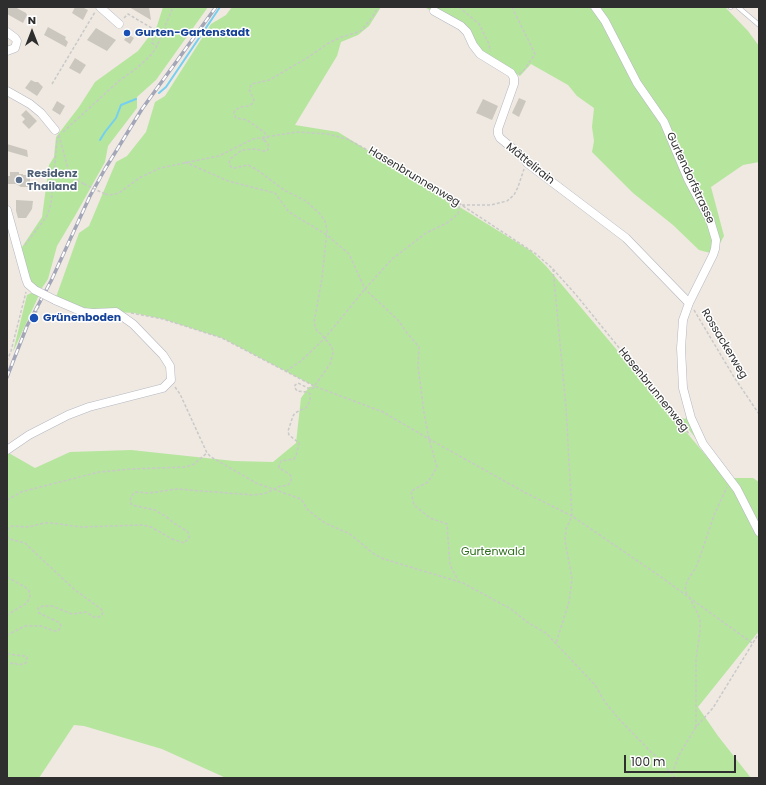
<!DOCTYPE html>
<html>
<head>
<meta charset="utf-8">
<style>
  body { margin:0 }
  #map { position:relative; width:766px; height:785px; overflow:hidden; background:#efe9e1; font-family:Poppins,sans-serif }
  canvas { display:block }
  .frame { position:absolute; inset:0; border:8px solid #2e2e2e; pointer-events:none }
  .north { position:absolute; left:12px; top:12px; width:40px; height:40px; -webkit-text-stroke:3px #fff; paint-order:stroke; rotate:0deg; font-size:11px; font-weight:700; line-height:16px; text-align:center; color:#2e2e2e }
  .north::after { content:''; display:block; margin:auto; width:14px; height:18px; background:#2e2e2e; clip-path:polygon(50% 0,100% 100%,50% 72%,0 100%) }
  .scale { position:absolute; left:624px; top:755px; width:112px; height:18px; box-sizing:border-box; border:2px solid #2e2e2e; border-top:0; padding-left:5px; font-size:12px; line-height:14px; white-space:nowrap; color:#2e2e2e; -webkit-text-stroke:3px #fff; paint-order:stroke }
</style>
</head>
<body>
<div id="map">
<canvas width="766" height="785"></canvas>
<div class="frame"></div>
<div class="north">N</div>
<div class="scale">100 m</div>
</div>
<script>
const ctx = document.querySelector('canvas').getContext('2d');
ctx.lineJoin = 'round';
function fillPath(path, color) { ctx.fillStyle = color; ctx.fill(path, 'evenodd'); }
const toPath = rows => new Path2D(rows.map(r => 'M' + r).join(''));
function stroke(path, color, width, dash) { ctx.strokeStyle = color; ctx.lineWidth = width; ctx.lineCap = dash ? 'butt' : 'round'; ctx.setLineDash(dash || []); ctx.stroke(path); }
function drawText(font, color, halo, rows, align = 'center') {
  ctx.font = font + ' Poppins,sans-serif'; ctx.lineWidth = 3; ctx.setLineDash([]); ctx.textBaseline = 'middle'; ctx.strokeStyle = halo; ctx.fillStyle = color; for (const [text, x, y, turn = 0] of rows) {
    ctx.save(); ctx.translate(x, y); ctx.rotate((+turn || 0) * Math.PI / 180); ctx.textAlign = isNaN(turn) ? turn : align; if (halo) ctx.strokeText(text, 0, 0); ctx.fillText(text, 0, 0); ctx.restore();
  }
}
const green = toPath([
  [163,7,208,7,156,80,137,97,137,108,108,146,105,162,76,214,57,246,48,279,42,288,35,290,18,253,42,217,49,165,54,157,56,137,79,107,95,82,138,51,157,26],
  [232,7,381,7,369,26,358,35,341,42,337,56,295,125,338,132,531,251,546,266,725,478,753,478,759,482,759,631,698,707,718,736,751,778,226,778,162,749,84,726,74,725,39,778,7,778,7,452,35,468,70,452,131,450,234,461,273,462,296,443,301,398,309,387,314,386,222,338,197,330,163,319,134,313,116,312,93,313,55,300,79,233,89,226,116,162,127,156,146,132,155,102,165,96,211,24,226,15],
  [424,7,725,7,748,31,759,46,759,162,743,165,711,187,724,236,714,254,699,250,673,225,633,193,592,152,594,141,592,127,594,108,577,96,568,85,531,64,520,76,481,54,468,29],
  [33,292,39,295,13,352,27,295],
  [688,416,697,440,679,417,685,419]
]);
const water = toPath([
  [32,172,43,173,43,177,32,178]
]);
const stream = toPath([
  [159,93,166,87,220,7],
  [100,140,105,132,116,118,121,105,136,99]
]);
const building = toPath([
  [7,7,15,7,26,13,27,15,23,23,7,14],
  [75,7,82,7,88,10,83,20,72,13],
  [129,7,149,7,151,20],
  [48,27,66,37,65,39,68,42,66,47,44,35],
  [96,28,116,40,107,51,87,40],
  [128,34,134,38,130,44,124,40],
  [75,58,86,65,80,74,69,68],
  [31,80,35,82,38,82,43,87,37,96,25,88],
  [519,98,526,101,519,117,512,113],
  [483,99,498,106,492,120,476,113],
  [57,101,65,106,60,115,52,110],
  [26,110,37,121,29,129,22,122,25,119,21,115],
  [7,144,27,150,28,157,7,151],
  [10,172,19,172,19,174,23,174,23,175,30,175,30,184,36,184,36,190,30,190,30,187,21,187,16,184,8,184,8,176,10,176],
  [16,200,33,201,32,209,26,218,18,218,16,211]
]);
const path = toPath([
  [459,7,479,24,489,44,490,51],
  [512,7,535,54,524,70,519,74],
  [124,18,128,14,155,30,155,32,152,43,157,46],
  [52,84,95,12],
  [63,132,120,80,137,68,152,54,157,46,173,7],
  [59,135,69,173,75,179,84,184],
  [185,162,228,181,275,193,289,212,327,235,349,254,365,289,398,320,407,333,419,347,418,366,424,413,429,439,437,467,428,482,411,491,414,505,430,518,447,524,450,565,458,580],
  [105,194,110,195,119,193,139,178,160,168,219,156,253,139,297,132,328,134,347,139,399,167,460,204,536,254,553,269,577,296,690,435],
  [462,205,491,205,507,201,514,195,518,187,524,169],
  [25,245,47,216,51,204,57,140,59,136],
  [553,269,566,407,572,516,566,529,565,540,572,579,569,602,556,643],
  [694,310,734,377,759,414],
  [131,313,163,319,222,338,314,386,383,412,429,439,526,493,572,516,661,577,752,643],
  [34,318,41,302],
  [7,361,11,351,26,292],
  [286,371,301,361,325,338,365,289,392,259,426,233,447,223,458,214,460,204],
  [175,387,180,394,207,453,211,457,256,483,301,499,307,509,318,518,325,523,350,534,374,554,384,559,463,583,511,609,527,622,546,633,595,685,605,702,618,718,651,752,658,758,672,774],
  [7,500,21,492,99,472,131,469,186,467,194,464,207,453],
  [7,530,12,526,29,527,44,523,52,523,81,527,142,525,151,527,172,539,184,543,189,538,189,534,187,531,175,524,168,518,155,510,132,505,130,501,131,497,135,492,149,493,177,489,253,495,263,494,273,490,277,487,288,485,291,481,291,476,288,473,279,468,279,465,281,461,294,459,296,456,299,443,289,435,288,431,293,416,295,413,307,407,310,400,310,394,307,392,297,391,295,388,295,385,298,383,310,389,313,388,330,364,333,353,332,347,321,334,317,331,314,323,322,278,327,230,325,221,320,214,306,201,284,190,256,169,248,165,234,168,231,167,229,164,230,159,242,150,255,149,264,151,267,151,269,147,267,142,262,140,268,137,264,132,247,120,236,118,234,113,235,110,241,107,248,106,252,104,254,100,249,89,252,84,269,80,307,58,327,44,339,38,355,33,362,30,373,16,378,7],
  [7,536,9,539,25,543,29,547,75,590,101,609,103,611,102,615,99,617,94,617,86,612,72,614,52,606,43,606,38,608,39,613,60,623,61,627,58,631,54,631,41,626,25,626,7,635],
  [7,577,25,587,29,591,30,596,27,603,7,615],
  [687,594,685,590,687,581,695,569,700,557,714,515,727,487],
  [689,597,697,612,700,620,700,631,696,659,696,727],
  [7,654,24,656,27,657,26,663,19,665,14,663,7,664],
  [675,778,672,774,679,755,696,727,713,708,759,633]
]);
const lane = toPath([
  [730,7,731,7],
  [738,7,759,25]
]);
const street = toPath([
  [100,7,119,24],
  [595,7,605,21,637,83,664,122,688,179,710,220,716,240,715,249,713,255,689,303,683,320,681,348,683,388,691,418,703,444,737,489,759,532],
  [434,11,461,26,467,32,473,45,480,54,511,73,514,78,514,84,498,129,498,134,500,138,524,158,527,163,626,238,689,303],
  [7,32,15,38,17,41,15,48,7,51],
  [7,91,30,104,41,113,55,130],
  [7,210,26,279,28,284,35,290],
  [7,450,29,435,68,415,89,407,163,388,171,380,170,366,163,355,133,324,116,312,93,313,83,312,55,300]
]);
const rail = toPath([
  [7,377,27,326,51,281,90,196,105,169,142,109,216,7]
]);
const pathBridge = toPath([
  [84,184,105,194]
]);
const streetBridge = toPath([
  [35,290,55,300]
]);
const markers = [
  [127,33,4,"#1a4fb4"],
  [19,180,4,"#5c6f8a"],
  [34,318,5,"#1a4fb4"]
];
const transitNames = [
  ["Gurten-Gartenstadt",135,33],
  ["Grünenboden",43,318]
];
const streetNames = [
  ["Mättelirain",530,164,39],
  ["Hasenbrunnenweg",414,177,31],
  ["Gurtendorfstrasse",690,178,65],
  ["Rossackerweg",724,344,59],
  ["Hasenbrunnenweg",653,390,51]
];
const serviceNames = [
  ["Residenz",27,174],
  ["Thailand",27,187]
];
const parkNames = [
  ["Gurtenwald",493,552]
];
fillPath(green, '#b6e59e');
fillPath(water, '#75cff0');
stroke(stream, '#75cff0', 2);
fillPath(building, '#cbc7bf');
stroke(lane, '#b4b7c1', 5);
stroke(street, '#b4b7c1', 9);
stroke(path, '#c9c9c9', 1.5, [3, 2]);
stroke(lane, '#fff', 4);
stroke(street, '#fff', 8);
stroke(rail, '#a3a6b8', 3.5);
stroke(rail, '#fff', 2, [6]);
stroke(streetBridge, '#b4b7c1', 9, []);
stroke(pathBridge, '#c9c9c9', 1.5, [3, 2]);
stroke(streetBridge, '#fff', 8);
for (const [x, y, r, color] of markers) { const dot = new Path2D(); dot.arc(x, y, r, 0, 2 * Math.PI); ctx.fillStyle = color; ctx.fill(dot); stroke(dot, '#fff', 1.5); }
drawText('bold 11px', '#164399', '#fff', transitNames, 'left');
drawText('11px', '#2e2e2e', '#fff', streetNames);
drawText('bold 11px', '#4e5e75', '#fff', serviceNames, 'left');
drawText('11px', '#2c6e1b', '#fff', parkNames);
</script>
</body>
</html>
